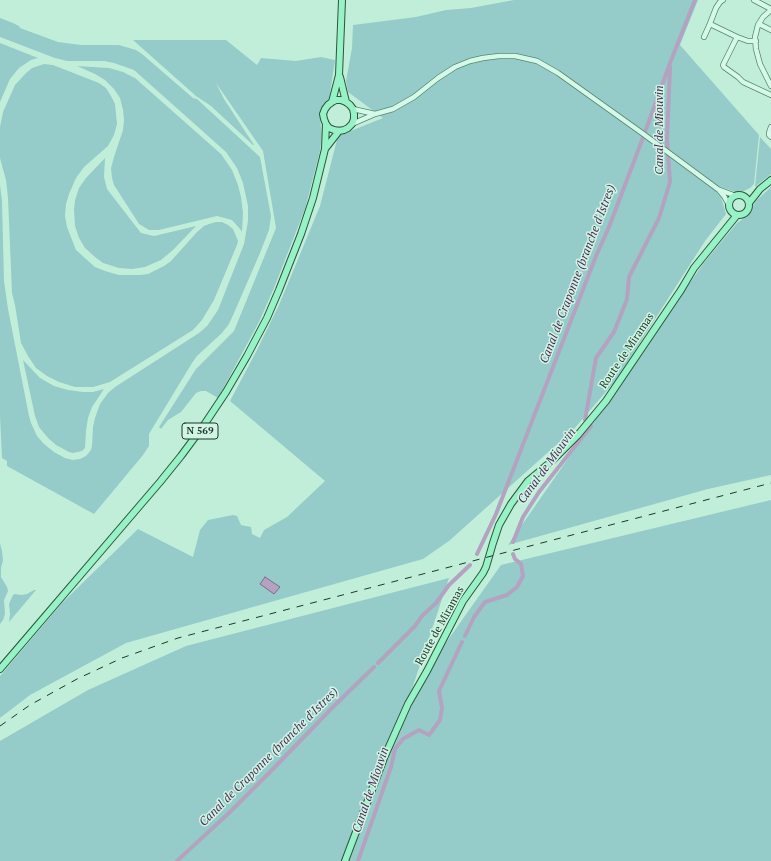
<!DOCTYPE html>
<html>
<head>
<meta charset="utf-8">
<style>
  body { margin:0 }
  canvas { display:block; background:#c1eed9 }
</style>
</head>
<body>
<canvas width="771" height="861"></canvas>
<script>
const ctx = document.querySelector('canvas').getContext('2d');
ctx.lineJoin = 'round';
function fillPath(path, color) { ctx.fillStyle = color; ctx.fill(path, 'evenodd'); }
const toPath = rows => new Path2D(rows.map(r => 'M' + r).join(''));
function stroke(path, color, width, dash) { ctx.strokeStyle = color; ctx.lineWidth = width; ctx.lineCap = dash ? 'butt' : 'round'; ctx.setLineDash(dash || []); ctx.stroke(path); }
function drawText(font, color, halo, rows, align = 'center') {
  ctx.font = font + ' "PT Serif",serif'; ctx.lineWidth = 3; ctx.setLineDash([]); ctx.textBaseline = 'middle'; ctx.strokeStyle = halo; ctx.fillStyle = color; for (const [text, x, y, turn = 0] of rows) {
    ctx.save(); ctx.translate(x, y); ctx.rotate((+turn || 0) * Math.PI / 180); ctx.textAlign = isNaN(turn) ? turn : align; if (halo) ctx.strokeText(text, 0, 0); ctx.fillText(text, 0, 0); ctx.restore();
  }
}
const green = toPath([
  [514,0,698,0,680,45,759,135,754,184,750,188,742,192,736,192,715,185,713,187,721,197,726,214,705,241,616,380,574,429,449,541,423,559,299,594,126,643,30,695,0,718,0,676,63,602,138,529,193,557,200,530,208,520,233,515,237,516,241,525,251,527,252,534,260,538,264,530,287,517,325,481,230,401,257,350,279,305,320,206,338,136,383,118,348,92,346,81,352,48,353,25,416,17,446,10,471,8],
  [0,18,13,23,19,26,20,28,58,42,81,45,119,45,136,50,142,54,193,98,197,99,260,157,271,216,269,230,260,253,234,313,229,324,222,333,197,356,192,363,152,429,149,434,149,446,143,455,94,514,7,466,7,461,2,458,0,416,0,185,2,201,4,281,8,309,29,416,31,423,37,436,44,444,54,452,65,458,73,460,80,459,86,456,91,450,92,446,93,427,95,418,100,404,108,393,115,387,199,333,207,326,218,310,244,244,248,221,248,206,243,183,237,168,226,152,134,70,114,63,104,61,67,61,55,58,0,37],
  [133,40,226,40,257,65,261,58,296,61,321,57,335,60,329,100,324,103,322,109,320,119,322,134,320,151,305,209,274,288,259,322,218,398,206,391,201,391,196,393,181,412,168,420,161,429,159,427,196,369,234,331,276,228,263,151,216,83,224,99,254,145,253,145,211,106,196,96],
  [0,43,38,58,31,60,19,68,10,79,0,102],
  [44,64,53,65,99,83,106,88,111,96,115,104,117,124,114,135,108,146,84,167,76,178,69,194,66,204,65,216,67,227,76,250,86,259,95,267,105,271,119,275,139,275,148,274,164,266,171,261,197,232,204,226,209,224,216,222,222,222,228,225,233,229,238,241,237,245,214,300,202,320,193,330,110,382,93,387,75,387,59,382,47,376,36,368,28,356,21,343,15,305,12,293,8,198,6,180,0,158,0,127,3,112,15,85,26,73,32,68],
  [77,66,109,68,123,72,135,78,152,93,221,154,232,170,238,185,241,197,243,213,242,232,240,229,232,220,217,216,159,230,149,230,139,224,114,185,112,178,111,168,114,157,123,130,124,120,123,110,120,98,114,89,105,80,95,74],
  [760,137,771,149,771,174,755,187],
  [105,158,104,177,107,189,141,233,154,236,196,226,173,250,161,260,145,267,132,269,119,268,103,263,95,257,85,248,79,238,75,226,74,210,75,200,79,188,86,178],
  [771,187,771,475,708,489,508,545,703,264,737,223,744,218,751,209,756,201],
  [23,360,40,378,54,386,68,390,83,392,93,392,104,389,92,407,88,418,86,431,85,448,82,451,73,453,69,452,56,445,48,438,39,427,35,416],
  [771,500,771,861,0,861,0,741,88,690,186,646,449,578,411,692,501,565],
  [0,543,2,551,3,560,1,568,1,577,7,587,8,591,4,600,5,614,3,620,0,624],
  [34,590,36,590,9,622,10,614,9,604,12,597,14,594,22,595,27,594]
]);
const water = toPath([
  [265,577,280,587,274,594,260,584,265,577]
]);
const canal = toPath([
  [585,420,596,358,614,332,627,299,629,277,659,218,670,182,667,139,670,67],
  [513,542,523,517,539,492,591,426,590,425],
  [477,554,496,514,596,256,609,227,644,135,670,63,695,0],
  [465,636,474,617,485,602,507,595,517,587,523,576,521,564,515,559,513,554],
  [378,663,415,626,422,616,436,603,449,585,470,565],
  [177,861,230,812,270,772,332,708,374,667],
  [358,861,391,767,395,749,403,739,419,730,429,735,440,720,442,708,439,691,462,642]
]);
const minor = toPath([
  [754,0,771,9],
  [771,10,763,17,758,25,755,37,756,49,760,64,771,86],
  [710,24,737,37,748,41,756,41],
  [759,24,771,30],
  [704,37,709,26,716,8,720,2,723,0],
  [737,37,723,65,724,67,738,77,743,82,771,95],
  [353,109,375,114],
  [352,124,375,114,393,109,414,97,438,78,455,67,470,61,483,58,499,56,515,56,537,61,558,73,642,133,719,190,724,196,729,205],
  [771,127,769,133,769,135,771,137],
  [720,190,736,196]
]);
const major = toPath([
  [340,77,346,102],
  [332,102,339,75,342,0],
  [325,149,339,131],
  '729 205a10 10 0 1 1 20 0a10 10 0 1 1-20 0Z',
  [749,203,760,189,771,180],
  [0,669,160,482,181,456,204,425,226,392,247,356,267,318,279,290,301,234,313,198,325,149,326,124,324,119,323,114,325,109,328,105,332,102,336,100,341,100,346,102,350,105,353,109,354,114,354,119,352,124,348,128,344,130,339,131,334,130,329,128,326,124],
  [345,861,384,758,408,704,427,671,463,601,483,573,486,567,493,543,499,525,511,504,528,481,553,460,577,436,606,401,681,290,694,268,737,215]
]);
const rail = toPath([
  [0,726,30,705,77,679,122,658,178,638,771,483]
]);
const shields = [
  [200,431,36]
];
const shieldNames = [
  ["N 569",200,431]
];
const streetNames = [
  ["Route de Miramas",627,351,-56],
  ["Route de Miramas",440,626,-61]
];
const waterNames = [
  ["Canal de Miouvin",660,130,-90],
  ["Canal de Craponne (branche d'Istres)",578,274,-69],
  ["Canal de Miouvin",547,466,-54],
  ["Canal de Craponne (branche d'Istres)",269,757,-45],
  ["Canal de Miouvin",371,790,-71]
];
fillPath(green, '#95ccc9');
fillPath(water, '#b3a3c0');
stroke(water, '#7f6b8e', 1);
stroke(canal, '#b3a3c0', 4);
stroke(minor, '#588769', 6);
stroke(major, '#2d5539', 8);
stroke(minor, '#d4f9e8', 4.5);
stroke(major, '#98f2c7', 6);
stroke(rail, '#1d3725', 1, [7, 7]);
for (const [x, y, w] of shields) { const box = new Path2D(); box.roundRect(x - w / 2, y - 8, w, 16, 3); ctx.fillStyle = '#d0f5e4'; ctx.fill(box); stroke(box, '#1d3725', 1); }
drawText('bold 10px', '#1d3725', null, shieldNames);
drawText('11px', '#1d3725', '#d0f5e4', streetNames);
drawText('italic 12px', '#4d2c57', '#d0f5e4', waterNames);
</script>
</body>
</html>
